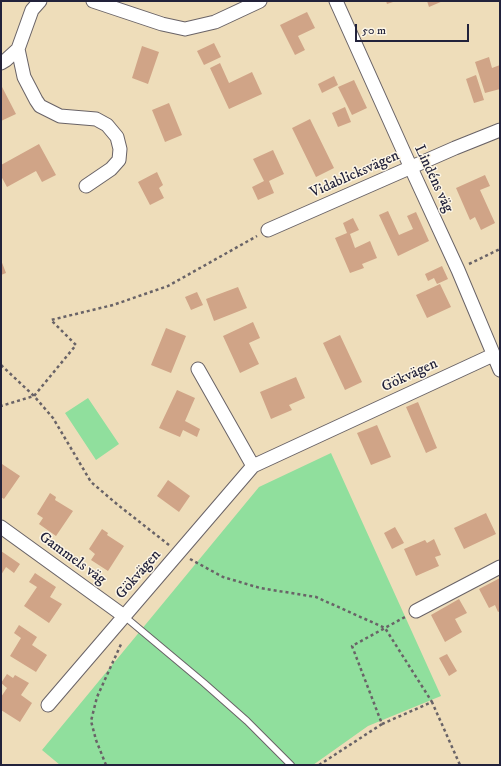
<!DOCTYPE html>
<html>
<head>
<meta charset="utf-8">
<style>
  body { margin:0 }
  #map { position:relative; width:501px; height:766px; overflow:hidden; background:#eeddba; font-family:"IM FELL DW Pica",serif }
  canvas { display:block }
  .frame { position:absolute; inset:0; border:2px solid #22223b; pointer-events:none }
  .scale { position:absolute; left:355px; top:24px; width:114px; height:18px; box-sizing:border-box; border:2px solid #22223b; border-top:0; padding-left:5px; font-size:12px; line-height:14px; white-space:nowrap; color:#22223b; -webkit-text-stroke:3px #fcf5e5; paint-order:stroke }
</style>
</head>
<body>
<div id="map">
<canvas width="501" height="766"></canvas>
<div class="frame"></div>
<div class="scale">50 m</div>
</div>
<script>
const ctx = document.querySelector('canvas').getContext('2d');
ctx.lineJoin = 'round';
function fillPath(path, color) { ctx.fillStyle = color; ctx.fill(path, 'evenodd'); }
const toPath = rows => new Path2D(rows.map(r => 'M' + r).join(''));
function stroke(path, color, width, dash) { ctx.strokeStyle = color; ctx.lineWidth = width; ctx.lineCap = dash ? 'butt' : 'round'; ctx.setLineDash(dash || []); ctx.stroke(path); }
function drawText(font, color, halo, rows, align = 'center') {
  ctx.font = font + ' "IM FELL DW Pica",serif'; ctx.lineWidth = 3; ctx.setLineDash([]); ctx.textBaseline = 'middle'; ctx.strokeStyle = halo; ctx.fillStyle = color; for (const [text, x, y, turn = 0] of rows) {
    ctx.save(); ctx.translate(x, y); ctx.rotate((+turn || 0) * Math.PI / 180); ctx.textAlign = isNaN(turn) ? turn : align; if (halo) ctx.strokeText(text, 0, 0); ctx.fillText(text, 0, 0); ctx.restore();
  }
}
const green = toPath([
  [88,398,119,444,96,460,65,413],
  [331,453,441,696,368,726,313,765,60,765,42,750,259,487]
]);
const building = toPath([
  [386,1,396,1,387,4],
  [427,1,443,1,429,7],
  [307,12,315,28,298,36,305,50,295,55,280,25],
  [214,43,221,57,204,65,197,51],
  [142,46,159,52,148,84,132,78],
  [489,57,492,68,500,65,500,89,485,93,475,62],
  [220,63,229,83,252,72,262,94,229,109,210,68],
  [476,75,484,100,474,103,466,79],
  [334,76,338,85,322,93,318,84],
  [354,80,367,108,352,115,338,87],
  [1,85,16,114,1,121],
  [169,103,182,135,165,142,152,110],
  [345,107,351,122,338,127,332,113],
  [310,119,334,168,316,177,292,128],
  [39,144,56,175,42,182,36,171,7,187,1,176,1,165],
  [273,150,284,174,269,181,274,193,258,200,252,187,264,181,253,159],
  [157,172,163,185,159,188,164,198,150,205,138,182],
  [485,175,490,186,480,190,495,223,481,230,475,217,470,220,456,188],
  [388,211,399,235,413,229,407,216,416,212,429,241,398,256,379,215],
  [353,218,359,230,350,234,355,248,370,241,377,258,362,264,364,268,350,273,335,238,347,233,343,223],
  [1,260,6,273,1,275],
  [442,266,448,279,437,284,434,278,428,281,425,274],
  [440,284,451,307,427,318,416,295],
  [238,287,247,308,214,321,206,299],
  [197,292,203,305,191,310,185,297],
  [253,322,260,338,249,343,259,364,240,373,223,336],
  [166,328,186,336,171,373,151,365],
  [340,335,362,382,345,390,323,343],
  [296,377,305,398,289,405,292,410,271,419,260,392],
  [177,390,195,398,185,421,200,429,197,437,183,430,180,437,159,428],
  [418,402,437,448,426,453,406,407],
  [377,425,391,457,371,465,357,433],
  [2,464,20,476,4,499,1,497],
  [168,480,190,496,179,512,157,496],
  [50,493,56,497,55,500,73,511,56,536,39,524,43,518,37,514],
  [486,513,496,534,464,549,454,528],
  [395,527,404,543,392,549,384,533],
  [102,529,108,533,107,535,124,546,108,571,91,560,95,554,89,549],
  [434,539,441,555,435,557,439,566,416,576,404,549,425,540,427,543],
  [1,551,20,564,14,573,6,567,1,575],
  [35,573,56,587,50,597,62,604,49,623,24,606,37,587,29,582],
  [500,578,500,611,498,612,495,605,489,608,479,589],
  [459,599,467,613,455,619,462,632,445,642,431,615],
  [19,625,37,637,32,645,47,655,36,672,10,656,21,638,14,633],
  [447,654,457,671,449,676,439,658],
  [7,674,13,678,15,675,29,683,21,695,32,703,20,722,1,710,1,697,7,688,1,683]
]);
const path = toPath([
  [469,264,500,249],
  [1,365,34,396,1,406],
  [169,545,118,505,91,482,53,418,34,396,76,345,51,320,113,305,168,286,257,236],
  [190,559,223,577,260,588,316,597,385,628,432,702],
  [382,724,432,702,460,765],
  [106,765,96,740,91,721,97,697,122,642],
  [319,765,382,724,352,646,405,617]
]);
const service = toPath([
  [124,616,204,683,247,721,291,765]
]);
const minor = toPath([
  [93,1,162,24,185,29,215,22,260,1],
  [336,1,411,168,458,270,500,370],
  [18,49,24,77,36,100,40,106,60,116,96,119,107,125,117,137,120,149,119,160,111,169,86,186],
  [1,63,6,60,18,49,32,10,40,1],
  [268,230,455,148,500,130],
  [198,369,253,466],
  [1,527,124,616],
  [416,611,500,567],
  [48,705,253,466,493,355]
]);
const streetNames = [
  ["Vidablicksvägen",355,175,-24],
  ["Lindéns väg",433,179,65],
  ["Gökvägen",410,376,-25],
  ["Gammels väg",72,559,36],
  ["Gökvägen",139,575,-49]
];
fillPath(green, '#90df9d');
fillPath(building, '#d0a487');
stroke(service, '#696367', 8);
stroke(minor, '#696367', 15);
stroke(path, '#696367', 2.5, [3, 3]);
stroke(service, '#fff', 6);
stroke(minor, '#fff', 13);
drawText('15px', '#22223b', '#fcf5e5', streetNames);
</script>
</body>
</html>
